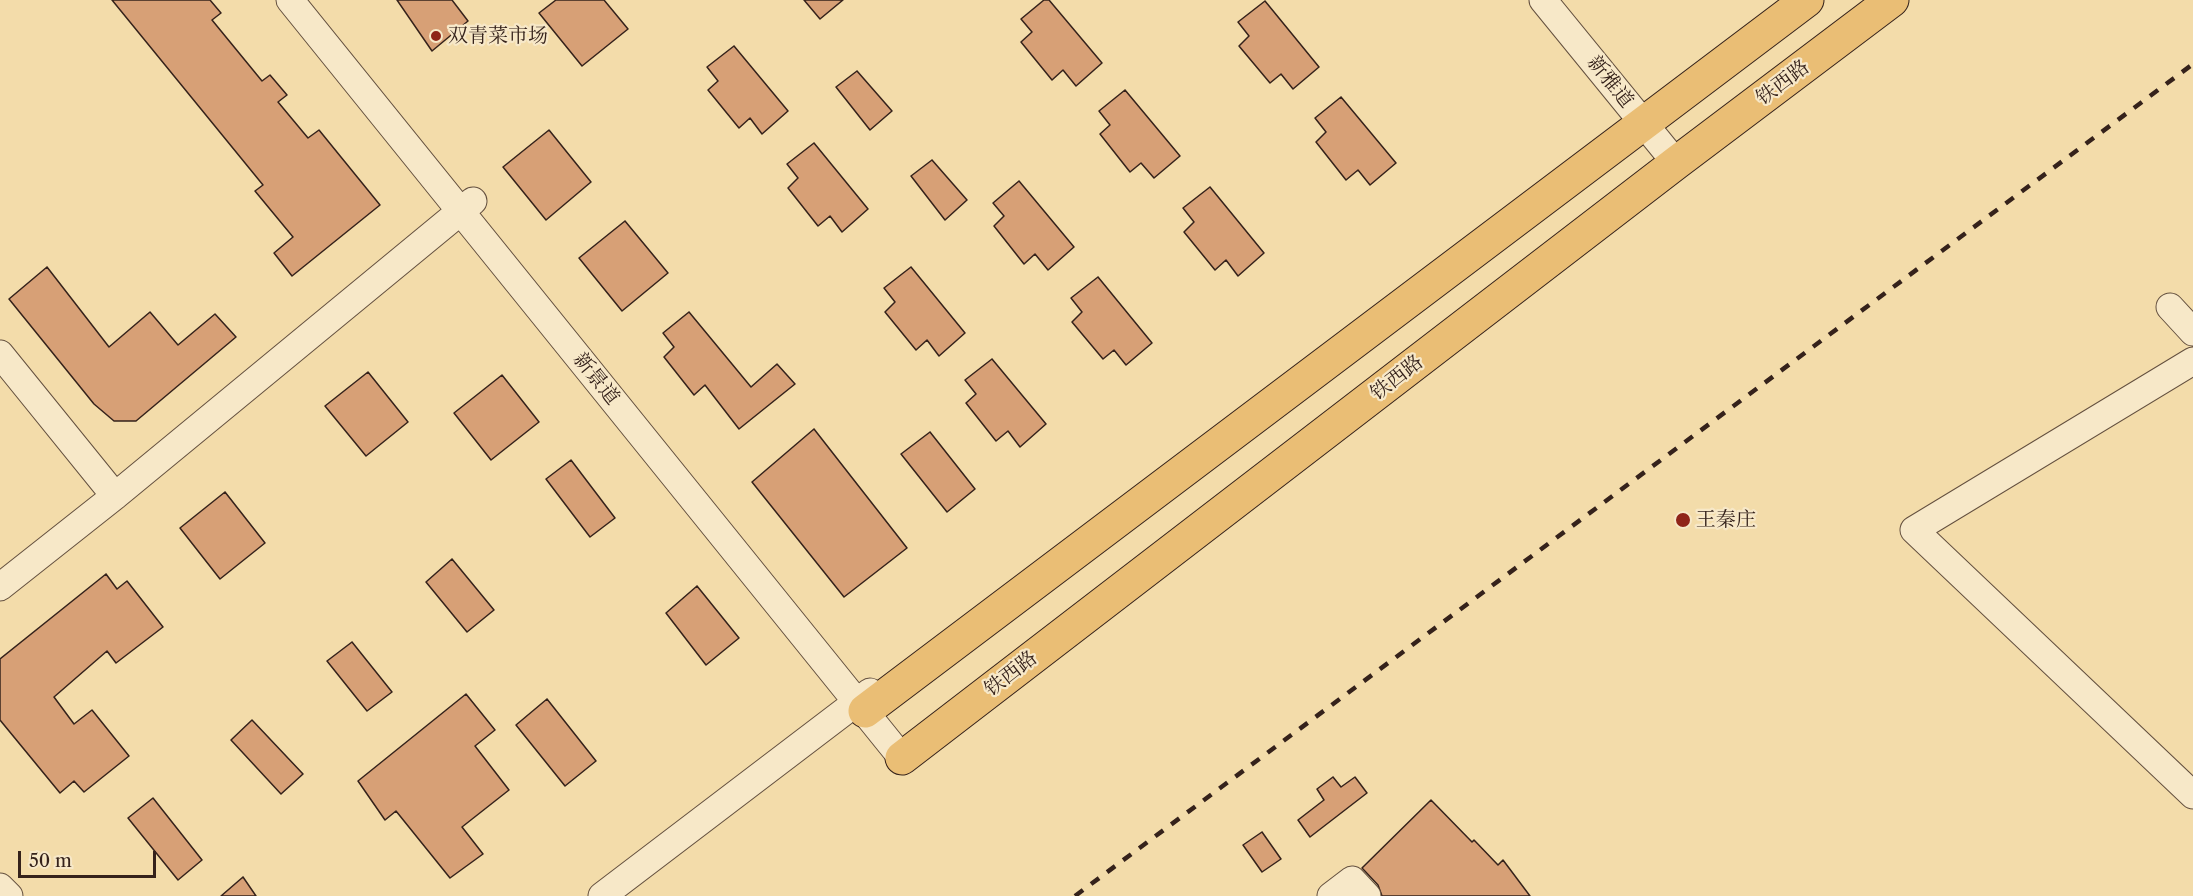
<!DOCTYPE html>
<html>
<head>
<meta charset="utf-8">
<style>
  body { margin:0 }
  #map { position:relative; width:2193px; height:896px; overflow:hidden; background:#f3dcaa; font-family:"Libre Caslon Text",serif }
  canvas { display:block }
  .scale { position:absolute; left:18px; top:851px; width:138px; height:27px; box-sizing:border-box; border:3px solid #35221b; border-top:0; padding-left:8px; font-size:18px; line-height:21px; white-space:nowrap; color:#35221b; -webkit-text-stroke:4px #f7e8c8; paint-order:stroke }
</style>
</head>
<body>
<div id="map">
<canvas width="2193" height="896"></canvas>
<div class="scale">50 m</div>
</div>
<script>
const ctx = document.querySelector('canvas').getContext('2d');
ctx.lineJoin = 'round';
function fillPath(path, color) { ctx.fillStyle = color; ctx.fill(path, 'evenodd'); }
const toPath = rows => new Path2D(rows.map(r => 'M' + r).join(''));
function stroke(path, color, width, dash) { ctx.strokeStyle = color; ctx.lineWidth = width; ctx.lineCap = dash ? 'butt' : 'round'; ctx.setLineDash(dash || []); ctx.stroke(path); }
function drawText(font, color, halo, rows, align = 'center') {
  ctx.font = font + ' "Libre Caslon Text","Noto Serif SC",serif'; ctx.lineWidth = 4.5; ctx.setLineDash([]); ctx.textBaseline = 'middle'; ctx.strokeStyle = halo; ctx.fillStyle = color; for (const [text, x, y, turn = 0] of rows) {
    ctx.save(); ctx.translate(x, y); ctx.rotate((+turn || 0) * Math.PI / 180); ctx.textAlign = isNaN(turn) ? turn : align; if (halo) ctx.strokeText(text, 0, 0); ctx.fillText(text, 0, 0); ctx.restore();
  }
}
const building = toPath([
  [112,0,210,0,221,13,212,20,262,81,270,75,287,95,278,102,308,138,319,130,380,205,292,276,274,253,293,237,255,191,263,185,112,0],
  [397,0,452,0,468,21,432,51,397,0],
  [556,0,604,0,628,29,582,66,539,13,556,0],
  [804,0,843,0,820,19,804,0],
  [1044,0,1049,0,1102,63,1076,86,1063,70,1052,80,1021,42,1032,32,1021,19,1044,0],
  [1265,1,1319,67,1293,89,1281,74,1270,83,1239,46,1249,36,1238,22,1265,1],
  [734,46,788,111,762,134,750,118,739,128,708,90,718,81,707,67,734,46],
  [857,71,892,111,870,130,836,87,857,71],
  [1125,90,1180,156,1154,178,1141,163,1130,172,1100,134,1110,125,1099,111,1125,90],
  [1341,97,1396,163,1370,185,1358,170,1346,180,1316,142,1326,132,1315,118,1341,97],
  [549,130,591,182,546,220,503,167,549,130],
  [814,143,868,209,842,232,830,216,818,226,788,188,798,178,787,164,814,143],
  [932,160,967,200,945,220,911,176,932,160],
  [1019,181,1074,247,1048,270,1035,254,1024,264,994,226,1004,216,993,203,1019,181],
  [1210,187,1264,253,1238,276,1226,260,1215,270,1184,232,1194,222,1183,208,1210,187],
  [625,221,668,273,622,311,579,258,625,221],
  [47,267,109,347,150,312,178,345,215,314,236,337,136,421,114,421,94,404,9,299,47,267],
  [911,267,965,333,939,356,927,340,916,350,885,312,895,302,884,288,911,267],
  [1098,277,1152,343,1126,365,1114,350,1103,359,1072,322,1082,312,1071,298,1098,277],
  [689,312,751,387,777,364,795,384,739,429,705,385,694,395,664,357,674,347,663,333,689,312],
  [992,359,1046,424,1020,447,1008,431,996,441,966,403,976,394,965,380,992,359],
  [368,372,408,422,366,456,325,406,368,372],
  [502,375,539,422,491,460,454,413,502,375],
  [814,429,907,548,844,597,752,482,814,429],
  [930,432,975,489,947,512,901,454,930,432],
  [571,460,615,518,590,537,546,479,571,460],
  [225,492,265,543,220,579,180,528,225,492],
  [452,559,494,610,467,632,426,582,452,559],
  [106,574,117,589,127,581,163,627,116,663,107,651,54,697,74,724,92,710,129,756,84,792,74,781,60,793,0,720,0,659,106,574],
  [697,586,739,638,706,665,666,613,697,586],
  [352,642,392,692,367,711,327,661,352,642],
  [466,694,495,730,475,746,509,790,462,827,483,854,450,878,396,811,385,820,358,781,466,694],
  [547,699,596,761,565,786,516,725,547,699],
  [252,720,303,774,281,794,231,740,252,720],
  [1333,777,1341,787,1355,777,1367,793,1310,837,1298,820,1324,800,1317,789,1333,777],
  [153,798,202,860,178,880,128,818,153,798],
  [1431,800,1472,842,1474,840,1498,865,1503,860,1530,896,1382,896,1378,885,1362,868,1431,800],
  [1262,832,1281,859,1262,872,1243,845,1262,832],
  [243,877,256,896,221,896,243,877]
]);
const minor = toPath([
  [290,0,902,758],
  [1543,0,1676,163],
  [2170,307,2193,332],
  [0,354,115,496],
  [2193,361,1914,530,2193,795],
  [0,587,115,496,473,201],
  [0,887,9,896],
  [602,896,870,692],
  [1331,896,1352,880,1367,896]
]);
const major = toPath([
  [865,711,1807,0],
  [902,758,1676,163,1892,0]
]);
const rail = toPath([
  [1075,896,2193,64]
]);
const markers = [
  [436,36,6,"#8f2418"],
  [1683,520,8,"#8f2418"]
];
const poiNames = [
  ["双青菜市场",448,36],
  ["王秦庄",1696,520]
];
const streetNames = [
  ["新雅道",1610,82,51],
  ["铁西路",1783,83,-37],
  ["铁西路",1397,378,-38],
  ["新景道",596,379,51],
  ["铁西路",1011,674,-38]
];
fillPath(building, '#d7a076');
stroke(building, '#35221b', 1.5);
stroke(minor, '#64503f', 29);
stroke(major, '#35221b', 35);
stroke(minor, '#f7e8c8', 27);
stroke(major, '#eabe75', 33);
stroke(rail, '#35221b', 4.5, [10, 10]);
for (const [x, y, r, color] of markers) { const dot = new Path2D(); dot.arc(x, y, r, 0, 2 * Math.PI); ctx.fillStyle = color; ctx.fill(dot); stroke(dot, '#f7e8c8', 2); }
drawText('20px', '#35221b', '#f7e8c8', poiNames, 'left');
drawText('20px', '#35221b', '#f7e8c8', streetNames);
</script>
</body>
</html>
